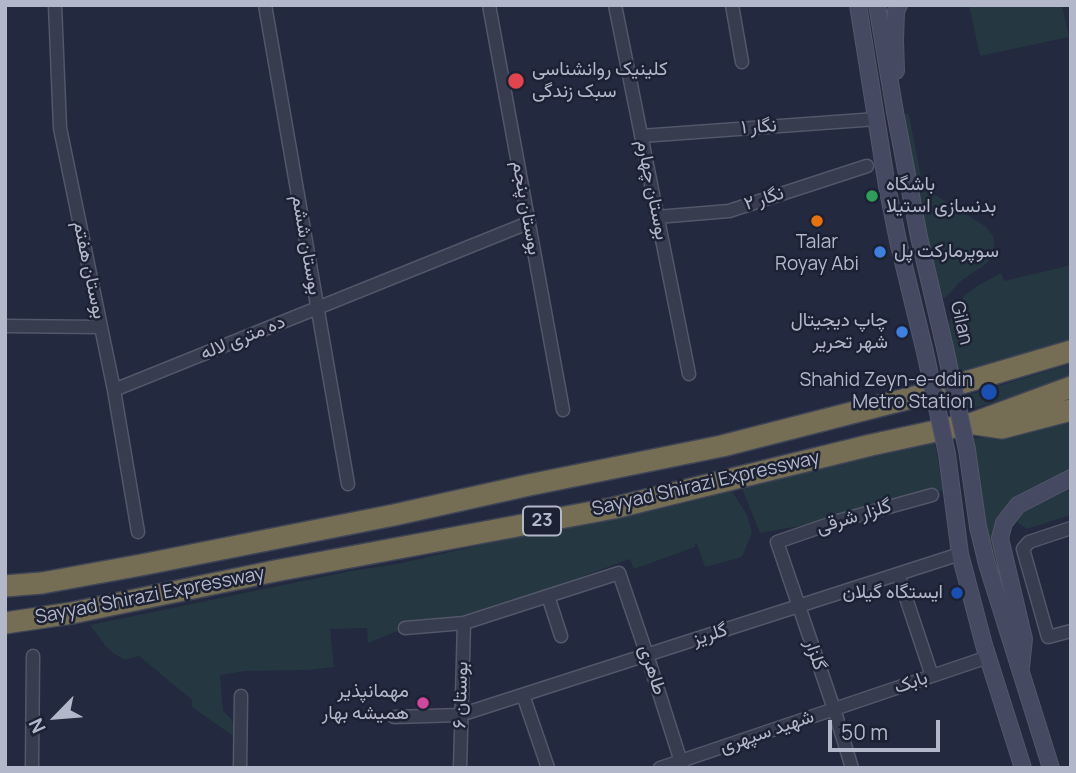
<!DOCTYPE html>
<html>
<head>
<meta charset="utf-8">
<style>
  body { margin:0 }
  #map { position:relative; width:1076px; height:773px; overflow:hidden; background:#23293f; font-family:Manrope,sans-serif }
  canvas { display:block }
  .frame { position:absolute; inset:0; border:7px solid #b3b7ca; pointer-events:none }
  .north { position:absolute; left:21px; top:682px; width:70px; height:70px; -webkit-text-stroke:5px #1c2133; paint-order:stroke; rotate:245deg; font-size:19px; font-weight:700; line-height:28px; text-align:center; color:#b3b7ca }
  .north::after { content:''; display:block; margin:auto; width:24px; height:32px; background:#b3b7ca; clip-path:polygon(50% 0,100% 100%,50% 72%,0 100%) }
  .scale { position:absolute; left:828px; top:720px; width:112px; height:32px; box-sizing:border-box; border:4px solid #b3b7ca; border-top:0; padding-left:9px; font-size:21px; line-height:24px; white-space:nowrap; color:#b3b7ca; -webkit-text-stroke:5px #1c2133; paint-order:stroke }
</style>
</head>
<body>
<div id="map">
<canvas width="1076" height="773"></canvas>
<div class="frame"></div>
<div class="north">N</div>
<div class="scale">50 m</div>
</div>
<script>
const ctx = document.querySelector('canvas').getContext('2d');
ctx.lineJoin = 'round';
function fillPath(path, color) { ctx.fillStyle = color; ctx.fill(path, 'evenodd'); }
const toPath = rows => new Path2D(rows.map(r => 'M' + r).join(''));
function stroke(path, color, width, dash) { ctx.strokeStyle = color; ctx.lineWidth = width; ctx.lineCap = dash ? 'butt' : 'round'; ctx.setLineDash(dash || []); ctx.stroke(path); }
function drawText(font, color, halo, rows, align = 'center') {
  ctx.font = font + ' Manrope,Vazirmatn,sans-serif'; ctx.lineWidth = 5; ctx.setLineDash([]); ctx.textBaseline = 'middle'; ctx.strokeStyle = halo; ctx.fillStyle = color; for (const [text, x, y, turn = 0] of rows) {
    ctx.save(); ctx.translate(x, y); ctx.rotate((+turn || 0) * Math.PI / 180); ctx.textAlign = isNaN(turn) ? turn : align; if (halo) ctx.strokeText(text, 0, 0); ctx.fillText(text, 0, 0); ctx.restore();
  }
}
const green = toPath([
  [969,5,1062,5,1069,37,980,56],
  [906,113,909,115,922,182,926,189,985,226,993,236,994,245,991,258,986,264,962,280,945,298,937,294,902,116],
  [1071,265,1071,340,953,375,948,335,949,321,964,296,977,286,1001,273,1004,281],
  [1071,364,1071,378,962,412,959,398],
  [1071,415,1071,473,1003,515,1020,642,988,544,968,440,993,435],
  [935,443,943,490,805,525,760,533,742,488,815,470],
  [1071,489,1071,515,1027,529,1017,522,1018,514],
  [732,491,747,515,752,533,742,557,705,567,697,544,695,543,695,547,634,569,630,559,548,589,458,617,410,626,368,643,367,628,330,629,334,667,307,670,246,671,220,675,223,711,232,720,236,738,192,707,192,700,139,656,124,660,112,652,105,645,90,625,351,571,397,564,489,543,616,519,687,503]
]);
const street = toPath([
  [55,5,60,128,114,390,138,532],
  [265,5,348,484],
  [489,5,563,410],
  [615,5,689,374],
  [732,5,742,62],
  [641,136,877,119],
  [657,217,729,211,867,166],
  [5,326,100,327],
  [114,390,528,223],
  [1071,528,1029,542,1023,549,1048,637,1071,631],
  [898,574,932,676],
  [548,596,561,636],
  [405,628,464,623,619,573,647,655,683,768],
  [523,695,548,768],
  [394,717,460,715,960,554],
  [32,768,33,656],
  [240,768,241,696],
  [460,768,464,623],
  [660,768,988,657],
  [852,768,834,709,777,542,838,521,932,495]
]);
const secondary = toPath([
  [858,5,887,186,898,241,925,352],
  [877,5,895,112,919,237,945,348],
  [896,71,895,40,896,11,899,5],
  [967,450,978,527,987,564,1051,768],
  [947,454,960,554,984,645,1023,768],
  [1021,667,1024,639,1000,538,1004,523,1018,505,1071,478]
]);
const highway = toPath([
  [975,424,1002,428,1071,410],
  [5,586,42,583,141,565,394,515,529,485,722,446,918,396,1071,351],
  [5,623,72,613,275,571,614,508,871,445,973,423,1071,387]
]);
const secondaryBridge = toPath([
  [945,348,967,450],
  [925,352,947,454]
]);
const markers = [
  [516,81,9,"#e0444e"],
  [872,196,7,"#2e9e5b"],
  [817,221,7,"#e8710a"],
  [880,252,7,"#3f7fe0"],
  [902,332,7,"#3f7fe0"],
  [989,392,9,"#1a4fb4"],
  [957,593,7,"#1a4fb4"],
  [423,703,7,"#d1479c"]
];
const shields = [
  [542,521,38]
];
const shieldNames = [
  ["23",542,521]
];
const poiNames = [
  ["کلینیک روانشناسی",532,70,"left"],
  ["سبک زندگی",532,92,"left"],
  ["باشگاه",886,185,"left"],
  ["بدنسازی استیلا",886,207,"left"],
  ["Talar",817,243,"center"],
  ["Royay Abi",817,265,"center"],
  ["سوپرمارکت پل",894,252,"left"],
  ["چاپ دیجیتال",888,321],
  ["شهر تحریر",888,343],
  ["Shahid Zeyn-e-ddin",973,381],
  ["Metro Station",973,403],
  ["ایستگاه گیلان",943,593],
  ["مهمانپذیر",409,692],
  ["همیشه بهار",409,714]
];
const streetNames = [
  ["نگار ۱",759,127,-4],
  ["بوستان چهارم",652,190,79],
  ["نگار ۲",764,199,-18],
  ["بوستان پنجم",526,208,80],
  ["بوستان ششم",306,245,80],
  ["بوستان هفتم",89,270,78],
  ["Gilan",961,323,77],
  ["ده متری لاله",243,338,-22],
  ["Sayyad Shirazi Expressway",706,484,-13],
  ["گلزار شرقی",854,517,-17],
  ["Sayyad Shirazi Expressway",150,596,-11],
  ["گلریز",710,635,-18],
  ["گلزار",815,655,71],
  ["طاهری",652,670,72],
  ["بابک",911,683,-19],
  ["بوستان ۶",461,695,-88],
  ["شهید سپهری",767,732,-19]
];
fillPath(green, '#253740');
stroke(street, '#525769', 15);
stroke(secondary, '#525769', 18);
stroke(highway, '#3f4456', 24);
stroke(street, '#373c4e', 12);
stroke(secondary, '#454a62', 16);
stroke(highway, '#756e54', 21);
stroke(secondaryBridge, '#525769', 18, []);
stroke(secondaryBridge, '#454a62', 16);
for (const [x, y, r, color] of markers) { const dot = new Path2D(); dot.arc(x, y, r, 0, 2 * Math.PI); ctx.fillStyle = color; ctx.fill(dot); stroke(dot, '#1c2133', 2.5); }
for (const [x, y, w] of shields) { const box = new Path2D(); box.roundRect(x - w / 2, y - 14.5, w, 29, 5); ctx.fillStyle = '#1c2133'; ctx.fill(box); stroke(box, '#b3b7ca', 2); }
drawText('bold 18px', '#b3b7ca', null, shieldNames);
drawText('19px', '#b3b7ca', '#1c2133', poiNames, 'right');
drawText('19px', '#b3b7ca', '#1c2133', streetNames);
</script>
</body>
</html>
